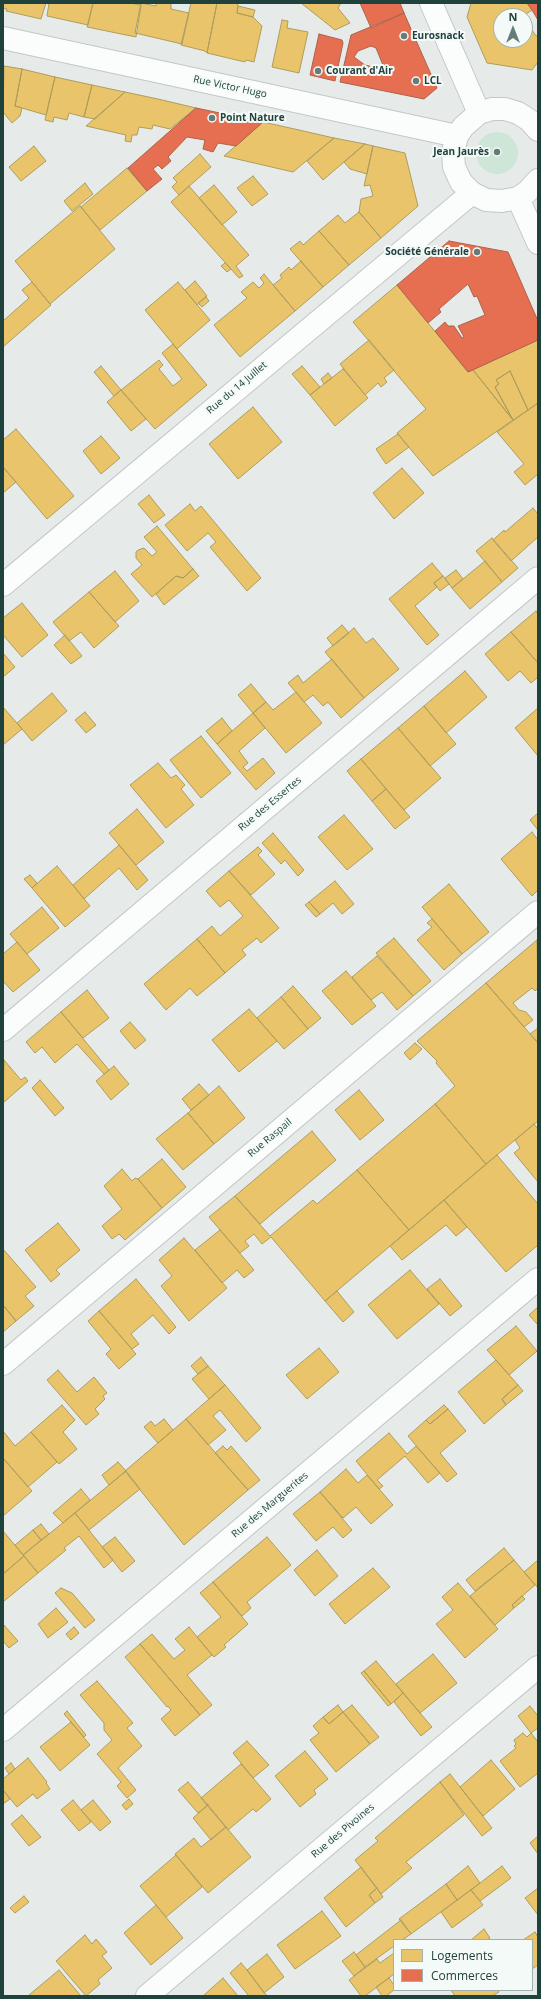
<!DOCTYPE html>
<html>
<head>
<meta charset="utf-8">
<style>
  body { margin:0 }
  #map { position:relative; width:541px; height:1999px; overflow:hidden; background:#e6ebe9; font-family:"Open Sans",sans-serif }
  canvas { display:block }
  .frame { position:absolute; inset:0; border:4px solid #20423d; pointer-events:none }
  .legend { position:absolute; left:393px; top:1939px; width:140px; height:52px; box-sizing:border-box; background:#f4faf8; border:1px solid #9fb0ad; margin:0; padding:5px 7px; list-style:none; font-size:12px; color:#20423d }
  .legend li { display:flex; align-items:center; gap:8px; height:20px }
  .legend b { width:20px; border:1px solid #9fb0ad }
  .north { position:absolute; left:493px; top:8px; width:40px; height:40px; box-sizing:border-box; background:#f4faf8; border:1px solid #9fb0ad; border-radius:50%; rotate:0deg; font-size:11px; font-weight:700; line-height:16px; text-align:center; color:#20423d }
  .north::after { content:''; display:block; margin:auto; width:14px; height:18px; background:#657d79; clip-path:polygon(50% 0,100% 100%,50% 72%,0 100%) }
</style>
</head>
<body>
<div id="map">
<canvas width="541" height="1999"></canvas>
<div class="frame"></div>
<ul class="legend">
<li><b style="height:11px;background:#e9c46a"></b>Logements</li>
<li><b style="height:11px;background:#e76f51"></b>Commerces</li>
</ul>
<div class="north">N</div>
</div>
<script>
const ctx = document.querySelector('canvas').getContext('2d');
ctx.lineJoin = 'round';
function fillPath(path, color) { ctx.fillStyle = color; ctx.fill(path, 'evenodd'); }
const toPath = rows => new Path2D(rows.map(r => 'M' + r).join(''));
function stroke(path, color, width, dash) { ctx.strokeStyle = color; ctx.lineWidth = width; ctx.lineCap = dash ? 'butt' : 'round'; ctx.setLineDash(dash || []); ctx.stroke(path); }
function drawText(font, color, halo, rows, align = 'center') {
  ctx.font = font + ' "Open Sans",sans-serif'; ctx.lineWidth = 4; ctx.setLineDash([]); ctx.textBaseline = 'middle'; ctx.strokeStyle = halo; ctx.fillStyle = color; for (const [text, x, y, turn = 0] of rows) {
    ctx.save(); ctx.translate(x, y); ctx.rotate((+turn || 0) * Math.PI / 180); ctx.textAlign = isNaN(turn) ? turn : align; if (halo) ctx.strokeText(text, 0, 0); ctx.fillText(text, 0, 0); ctx.restore();
  }
}
const green = toPath([
  '476 153a21 21 0 1 1 42 0a21 21 0 1 1-42 0Z'
]);
const homes = toPath([
  [3,3,46,3,41,19,6,11,7,9,3,8,3,3],
  [49,3,93,3,88,25,47,16,49,3],
  [93,3,130,3,141,5,136,37,87,27,93,3],
  [141,3,156,6,156,3,171,3,171,9,189,13,182,44,135,33,141,3],
  [191,3,217,3,207,53,205,51,181,45,191,3],
  [217,3,238,3,237,13,253,17,262,26,254,62,246,60,245,62,207,53,217,3],
  [301,3,341,3,338,8,350,23,335,30,301,3],
  [471,3,527,3,532,10,523,16,501,16,501,40,525,40,525,19,536,36,538,35,538,62,532,70,487,63,467,17,471,3],
  [238,6,255,10,253,17,237,13,238,6],
  [282,20,288,21,287,28,308,32,299,73,272,67,282,20],
  [4,66,22,69,15,106,22,108,20,116,12,123,3,112,4,66],
  [22,69,55,77,46,115,15,106,22,69],
  [55,77,92,85,84,117,69,113,67,120,54,117,53,122,45,120,55,77],
  [92,85,125,92,95,119,84,117,92,85],
  [125,92,158,99,196,108,170,129,153,125,152,129,139,127,137,135,132,135,131,142,125,141,126,135,86,126,125,92],
  [263,122,299,130,334,138,293,172,224,156,263,122],
  [334,138,365,144,323,180,307,161,334,138],
  [365,144,373,146,367,174,350,169,344,162,365,144],
  [34,146,46,161,21,181,9,167,34,146],
  [373,146,405,153,418,206,381,238,359,212,361,199,373,196,370,185,364,186,373,146],
  [200,154,211,167,179,195,172,187,177,182,173,178,200,154],
  [127,168,147,191,100,230,81,207,127,168],
  [253,176,268,194,252,206,237,188,253,176],
  [85,183,93,194,72,211,64,201,85,183],
  [214,185,237,212,222,225,199,198,214,185],
  [189,186,249,255,236,266,243,276,239,278,171,202,189,186],
  [80,206,115,249,50,304,15,261,80,206],
  [359,212,381,238,349,265,319,231,338,215,345,223,359,212],
  [319,231,349,265,323,287,290,249,300,241,303,245,319,231],
  [301,261,323,287,295,311,273,285,282,278,280,275,289,267,291,270,301,261],
  [225,263,231,269,227,272,221,266,225,263],
  [264,274,295,311,240,357,214,325,247,298,241,292,253,282,259,288,264,283,260,278,264,274],
  [195,281,207,296,197,305,185,290,195,281],
  [32,282,51,305,3,347,3,321,29,298,22,290,32,282],
  [178,282,210,320,177,349,145,310,178,282],
  [397,285,468,372,473,370,513,420,433,476,397,433,426,409,353,322,397,285],
  [206,297,209,301,202,307,198,303,206,297],
  [369,340,394,370,384,378,387,382,381,387,378,383,365,395,340,364,369,340],
  [538,340,538,403,528,410,510,371,496,380,499,384,495,387,513,420,473,370,538,340],
  [173,344,207,385,155,429,121,390,159,360,163,365,159,369,173,386,182,379,162,353,173,344],
  [101,366,121,390,114,396,94,372,101,366],
  [302,366,320,387,310,395,292,374,302,366],
  [343,369,368,398,335,426,310,395,343,369],
  [510,371,528,410,513,420,495,387,499,384,496,380,510,371],
  [328,373,332,378,324,384,321,379,328,373],
  [121,390,146,419,131,431,107,402,121,390],
  [538,403,538,474,525,485,514,472,524,464,497,432,538,403],
  [253,407,282,442,238,479,209,444,253,407],
  [16,429,74,496,47,519,3,467,3,440,16,429],
  [398,434,409,447,386,464,376,449,398,434],
  [101,436,120,458,101,474,83,451,101,436],
  [3,467,16,482,3,493,3,467],
  [402,468,424,493,394,519,373,493,402,468],
  [149,495,165,515,154,523,138,504,149,495],
  [190,504,195,511,201,506,261,578,247,591,210,547,216,542,208,533,187,551,165,525,190,504],
  [533,508,538,514,538,537,511,561,493,540,504,530,505,532,533,508],
  [157,526,193,569,183,578,176,576,152,597,131,574,142,565,136,558,136,552,138,550,144,548,152,556,157,552,144,537,157,526],
  [492,538,518,568,502,582,476,551,492,538],
  [485,561,502,582,470,609,452,588,485,561],
  [432,563,443,576,434,583,437,587,415,606,439,635,427,645,389,599,432,563],
  [193,569,199,576,164,605,156,594,176,576,183,578,193,569],
  [456,570,463,579,452,588,445,578,456,570],
  [115,571,139,601,115,622,89,592,115,571],
  [443,576,449,584,440,591,434,583,443,576],
  [89,592,119,626,94,648,81,632,69,641,53,622,89,592],
  [22,603,48,635,22,657,3,635,3,618,22,603],
  [536,611,538,614,538,663,511,632,536,611],
  [342,625,349,633,333,646,327,638,342,625],
  [354,628,366,643,373,638,399,669,364,698,325,652,354,628],
  [511,632,538,663,538,677,531,683,520,671,508,681,485,654,511,632],
  [65,635,82,656,71,664,54,645,65,635],
  [3,653,15,667,3,677,3,653],
  [332,659,364,698,341,718,328,702,323,706,313,695,304,702,288,683,298,675,303,683,332,659],
  [465,671,487,697,446,733,424,706,465,671],
  [251,684,266,702,253,713,238,695,251,684],
  [296,692,322,723,286,753,253,713,266,702,273,710,296,692],
  [52,693,67,711,32,741,17,723,52,693],
  [424,706,456,744,430,766,398,728,424,706],
  [3,707,22,729,3,745,3,707],
  [538,708,538,756,515,728,538,708],
  [85,712,96,725,86,733,75,720,85,712],
  [253,713,265,728,239,751,248,763,243,767,247,771,263,758,275,773,256,790,217,744,253,713],
  [222,718,232,731,217,744,206,731,222,718],
  [398,728,441,778,404,810,361,759,398,728],
  [201,736,231,773,201,798,170,760,201,736],
  [361,759,386,789,372,801,347,771,361,759],
  [158,763,171,778,176,775,185,785,181,789,194,805,166,828,130,785,158,763],
  [386,789,410,817,395,829,372,801,386,789],
  [137,809,164,842,136,865,109,833,137,809],
  [538,813,538,830,530,820,538,813],
  [344,815,373,849,347,870,318,837,344,815],
  [532,832,538,840,538,890,532,896,501,859,532,832],
  [273,833,304,870,298,876,285,860,281,864,262,843,273,833],
  [119,845,148,880,137,890,119,868,84,899,73,885,119,845],
  [258,847,262,851,258,855,275,874,251,895,229,871,258,847],
  [57,866,90,906,65,927,32,888,57,866],
  [229,871,279,928,261,943,257,938,242,950,246,955,225,973,197,939,212,926,220,936,243,916,229,900,220,907,206,891,229,871],
  [30,875,37,883,32,888,24,879,30,875],
  [335,881,354,904,342,914,333,903,320,914,309,902,335,881],
  [449,884,489,932,462,954,422,907,449,884],
  [309,902,320,914,316,917,305,905,309,902],
  [42,907,59,928,27,954,10,934,42,907],
  [432,919,462,954,444,970,417,940,432,927,427,923,432,919],
  [394,938,431,981,413,996,376,953,394,938],
  [197,939,225,973,197,996,190,988,166,1010,144,984,197,939],
  [537,940,538,988,535,991,532,988,513,1003,519,1010,526,1012,533,1020,524,1027,486,983,537,940],
  [17,942,40,970,13,992,3,981,3,954,17,942],
  [377,956,413,996,397,1010,382,992,371,1000,352,977,377,956],
  [346,971,376,1006,352,1025,322,991,346,971],
  [486,983,538,1043,538,1121,486,1164,435,1104,455,1086,436,1063,437,1061,417,1041,486,983],
  [293,986,321,1018,308,1029,281,997,293,986],
  [87,990,109,1018,83,1038,61,1012,87,990],
  [281,997,308,1029,284,1049,257,1018,281,997],
  [249,1009,277,1041,239,1072,212,1040,249,1009],
  [61,1012,109,1070,104,1074,77,1044,55,1063,42,1047,35,1053,26,1042,61,1012],
  [130,1022,146,1040,135,1049,120,1031,130,1022],
  [538,1028,538,1043,530,1034,538,1028],
  [415,1043,422,1049,410,1060,404,1053,415,1043],
  [4,1060,21,1080,25,1077,28,1081,3,1103,4,1060],
  [114,1066,129,1084,111,1100,96,1081,114,1066],
  [40,1080,64,1108,55,1116,32,1088,40,1080],
  [199,1084,209,1095,191,1110,182,1099,199,1084],
  [219,1086,245,1118,214,1144,188,1113,219,1086],
  [359,1090,384,1120,360,1140,335,1110,359,1090],
  [435,1104,486,1164,409,1230,357,1170,435,1104],
  [188,1113,214,1144,183,1170,156,1139,188,1113],
  [534,1124,538,1129,538,1182,514,1153,520,1148,515,1140,534,1124],
  [312,1131,336,1160,260,1224,235,1196,312,1131],
  [497,1155,538,1204,538,1245,506,1272,444,1200,497,1155],
  [162,1159,186,1187,162,1208,138,1179,162,1159],
  [122,1169,132,1181,135,1178,138,1179,162,1208,125,1240,119,1234,112,1239,102,1226,122,1209,104,1186,122,1169],
  [357,1170,409,1230,325,1301,271,1237,262,1244,254,1234,245,1241,249,1246,240,1253,209,1217,235,1196,270,1236,313,1200,317,1204,357,1170],
  [444,1200,467,1227,456,1236,446,1225,402,1260,390,1246,444,1200],
  [58,1223,80,1250,56,1270,60,1274,51,1282,25,1250,58,1223],
  [220,1230,254,1270,244,1278,237,1270,222,1283,195,1250,220,1230],
  [184,1238,227,1288,189,1321,161,1286,172,1276,159,1260,184,1238],
  [3,1249,36,1287,25,1296,34,1306,16,1321,3,1305,3,1249],
  [410,1270,439,1304,397,1339,368,1305,410,1270],
  [136,1279,176,1327,169,1334,153,1315,131,1334,139,1344,132,1349,99,1311,136,1279],
  [440,1279,462,1306,450,1316,427,1289,440,1279],
  [337,1291,354,1312,343,1322,325,1301,337,1291],
  [3,1305,16,1321,3,1332,3,1305],
  [538,1307,538,1325,529,1315,538,1307],
  [99,1311,136,1354,119,1369,106,1354,111,1349,88,1321,99,1311],
  [516,1326,537,1351,509,1375,487,1350,516,1326],
  [319,1348,339,1372,307,1399,286,1375,319,1348],
  [201,1357,208,1366,198,1374,191,1366,201,1357],
  [496,1360,518,1385,502,1399,506,1405,484,1424,458,1392,496,1360],
  [208,1366,225,1385,209,1399,192,1379,208,1366],
  [58,1370,77,1392,94,1377,107,1393,103,1396,105,1399,95,1409,99,1414,86,1425,47,1380,58,1370],
  [225,1385,261,1428,246,1442,220,1410,213,1416,226,1430,208,1445,186,1419,225,1385],
  [518,1385,523,1391,506,1405,502,1399,518,1385],
  [62,1405,75,1420,63,1432,77,1449,59,1464,31,1432,62,1405],
  [444,1405,448,1409,430,1424,426,1420,444,1405],
  [448,1409,466,1431,440,1453,457,1474,447,1482,408,1436,426,1420,430,1424,448,1409],
  [164,1419,173,1430,158,1443,144,1427,151,1421,155,1426,164,1419],
  [186,1419,248,1490,184,1545,125,1471,186,1419],
  [3,1431,15,1446,31,1432,57,1462,28,1487,3,1458,3,1431],
  [389,1433,407,1454,416,1446,440,1473,428,1483,405,1456,377,1480,383,1486,379,1489,356,1461,389,1433],
  [223,1446,227,1450,231,1446,260,1480,248,1490,215,1453,223,1446],
  [3,1458,32,1491,3,1516,3,1458],
  [118,1462,126,1471,109,1485,102,1475,118,1462],
  [346,1469,358,1483,367,1475,393,1505,371,1524,356,1507,343,1518,320,1492,346,1469],
  [126,1471,140,1489,89,1530,75,1513,126,1471],
  [81,1489,90,1500,63,1523,53,1513,81,1489],
  [320,1492,352,1530,343,1538,333,1527,316,1541,293,1514,320,1492],
  [75,1513,113,1560,104,1568,79,1536,64,1548,66,1550,38,1573,23,1555,75,1513],
  [41,1524,49,1534,41,1540,33,1530,41,1524],
  [33,1530,41,1540,23,1555,15,1545,33,1530],
  [3,1531,24,1556,3,1574,3,1531],
  [115,1537,135,1561,122,1572,102,1547,115,1537],
  [267,1537,291,1565,247,1602,251,1608,242,1616,213,1582,267,1537],
  [504,1548,514,1560,475,1591,466,1580,504,1548],
  [317,1550,338,1576,315,1596,294,1570,317,1550],
  [24,1556,38,1573,3,1602,3,1574,24,1556],
  [514,1560,535,1585,512,1605,514,1608,495,1625,470,1596,514,1560],
  [538,1560,538,1588,524,1572,538,1560],
  [373,1568,390,1587,345,1624,329,1604,373,1568],
  [213,1582,248,1624,224,1645,226,1647,214,1657,197,1637,221,1617,200,1593,213,1582],
  [458,1583,498,1629,465,1658,436,1624,453,1610,442,1597,458,1583],
  [61,1588,72,1593,95,1620,85,1628,55,1593,61,1588],
  [522,1596,525,1599,514,1608,512,1605,522,1596],
  [56,1608,68,1622,48,1638,38,1624,56,1608],
  [3,1624,18,1641,9,1648,3,1641,3,1624],
  [74,1627,79,1633,71,1640,66,1634,74,1627],
  [189,1627,212,1655,187,1675,212,1705,200,1715,140,1644,152,1634,174,1659,185,1650,175,1639,189,1627],
  [140,1644,200,1715,175,1736,161,1719,171,1710,168,1706,167,1707,125,1657,140,1644],
  [433,1654,457,1683,420,1713,396,1684,433,1654],
  [376,1661,403,1693,391,1704,364,1671,376,1661],
  [364,1671,391,1704,388,1706,361,1673,364,1671],
  [97,1681,133,1723,127,1728,142,1746,118,1768,136,1790,127,1798,117,1786,121,1782,97,1754,112,1740,104,1730,104,1723,80,1695,97,1681],
  [403,1693,432,1727,421,1736,394,1702,403,1693],
  [338,1705,343,1712,329,1724,323,1717,338,1705],
  [352,1705,379,1737,370,1744,343,1712,352,1705],
  [530,1706,538,1716,538,1728,531,1733,518,1716,530,1706],
  [67,1711,86,1735,84,1737,64,1714,67,1711],
  [343,1712,370,1744,336,1772,310,1740,319,1733,313,1726,323,1717,329,1724,343,1712],
  [71,1722,90,1745,60,1771,40,1747,71,1722],
  [523,1733,527,1737,531,1733,538,1742,538,1773,520,1787,500,1761,516,1748,514,1746,516,1744,514,1740,523,1733],
  [247,1741,269,1765,253,1778,233,1753,247,1741],
  [305,1751,328,1779,314,1790,316,1794,300,1807,275,1776,305,1751],
  [28,1758,47,1782,46,1783,50,1789,37,1799,33,1794,17,1807,3,1790,3,1779,28,1758],
  [491,1760,515,1789,483,1816,460,1787,491,1760],
  [11,1763,15,1769,9,1774,5,1768,11,1763],
  [241,1764,271,1799,256,1812,253,1809,228,1830,201,1798,241,1764],
  [450,1774,492,1828,482,1836,440,1782,450,1774],
  [188,1782,208,1805,198,1813,178,1790,188,1782],
  [440,1782,464,1815,406,1862,412,1868,381,1894,355,1860,378,1841,375,1838,440,1782],
  [3,1790,10,1799,3,1804,3,1790],
  [129,1799,133,1804,126,1810,122,1805,129,1799],
  [73,1800,91,1822,79,1831,61,1810,73,1800],
  [93,1800,111,1822,100,1831,81,1810,93,1800],
  [208,1805,226,1827,211,1840,193,1818,208,1805],
  [22,1815,41,1837,29,1846,11,1824,22,1815],
  [226,1827,251,1857,208,1893,175,1854,194,1838,201,1847,226,1827],
  [538,1836,538,1854,530,1843,538,1836],
  [176,1855,202,1887,166,1917,140,1886,176,1855],
  [468,1866,480,1883,457,1900,446,1884,468,1866],
  [502,1866,511,1878,480,1901,471,1890,502,1866],
  [361,1867,377,1888,369,1895,375,1903,346,1927,324,1898,361,1867],
  [446,1884,457,1900,411,1934,399,1919,446,1884],
  [377,1888,383,1897,375,1903,369,1895,377,1888],
  [538,1888,538,1915,525,1898,538,1888],
  [471,1890,483,1905,452,1928,441,1912,471,1890],
  [24,1896,29,1902,15,1913,10,1908,24,1896],
  [156,1905,183,1938,151,1965,124,1933,156,1905],
  [322,1911,341,1936,295,1969,277,1945,322,1911],
  [401,1920,411,1934,402,1940,394,1940,394,1946,365,1967,356,1955,401,1920],
  [484,1929,490,1938,487,1940,471,1940,484,1929],
  [535,1932,538,1937,538,1965,532,1969,532,1940,523,1940,535,1932],
  [85,1935,92,1944,96,1939,107,1952,102,1956,112,1968,98,1980,100,1984,86,1996,56,1961,85,1935],
  [354,1952,365,1967,354,1976,342,1961,354,1952],
  [394,1953,394,1974,365,1996,361,1996,349,1980,377,1959,380,1963,394,1953],
  [267,1954,284,1977,264,1993,247,1970,267,1954],
  [241,1963,247,1970,267,1996,249,1996,230,1973,241,1963],
  [59,1970,81,1996,30,1996,29,1995,59,1970],
  [223,1978,238,1996,203,1996,223,1978],
  [389,1978,394,1985,394,1990,386,1996,382,1996,376,1987,389,1978],
  [451,1990,498,1990,499,1992,492,1996,455,1996,451,1990]
]);
const shops = toPath([
  [360,3,400,3,404,13,371,28,360,3],
  [527,3,538,3,538,20,532,10,527,3],
  [404,13,437,88,424,99,340,82,351,35,404,13],
  [371,46,376,48,385,70,365,65,354,57,358,51,371,46],
  [319,34,342,40,343,43,335,81,310,75,319,34],
  [196,108,263,122,236,146,218,143,213,152,203,149,205,140,187,137,168,157,171,161,162,169,158,165,153,169,162,179,147,191,128,168,196,108],
  [449,241,508,252,538,321,538,340,468,372,435,331,445,322,448,326,454,326,462,338,464,337,458,326,485,315,477,296,474,297,468,284,439,309,441,312,428,323,397,285,449,241]
]);
const minor = toPath([
  [3,585,472,193],
  [3,1030,538,578],
  [3,1364,538,912],
  [3,1730,538,1279],
  [147,1996,538,1667]
]);
const tertiary = toPath([
  [431,3,479,113],
  [3,38,457,136],
  [538,130,529,120,518,113,505,109,492,109,479,113,463,127,457,136,453,152,454,167,461,182,472,193,486,200,502,201,518,198,527,192,538,180],
  [518,198,538,243]
]);
const markers = [
  [404,36,4,"#657d79"],
  [318,71,4,"#657d79"],
  [416,81,4,"#657d79"],
  [212,118,4,"#657d79"],
  [497,152,4,"#657d79"],
  [477,252,4,"#657d79"]
];
const poiNames = [
  ["Eurosnack",412,36],
  ["Courant d'Air",326,71],
  ["LCL",424,81],
  ["Point Nature",220,118],
  ["Jean Jaurès",489,152,"right"],
  ["Société Générale",469,252,"right"]
];
const streetNames = [
  ["Rue Victor Hugo",230,87,12],
  ["Rue du 14 Juillet",237,388,-40],
  ["Rue des Essertes",270,804,-40],
  ["Rue Raspail",270,1138,-40],
  ["Rue des Marguerites",270,1505,-40],
  ["Rue des Pivoines",343,1831,-40]
];
fillPath(green, '#cde6d7');
fillPath(homes, '#e9c46a');
stroke(homes, '#ad9d5c', 1);
fillPath(shops, '#e76f51');
stroke(shops, '#ab624b', 1);
stroke(minor, '#c3c8c7', 24);
stroke(tertiary, '#c3c8c7', 24);
stroke(minor, '#fbfcfc', 22);
stroke(tertiary, '#fbfcfc', 22);
for (const [x, y, r, color] of markers) { const dot = new Path2D(); dot.arc(x, y, r, 0, 2 * Math.PI); ctx.fillStyle = color; ctx.fill(dot); stroke(dot, '#f4faf8', 1.5); }
drawText('bold 10px', '#20423d', '#f4faf8', poiNames, 'left');
drawText('10px', '#20423d', '#f4faf8', streetNames);
</script>
</body>
</html>
